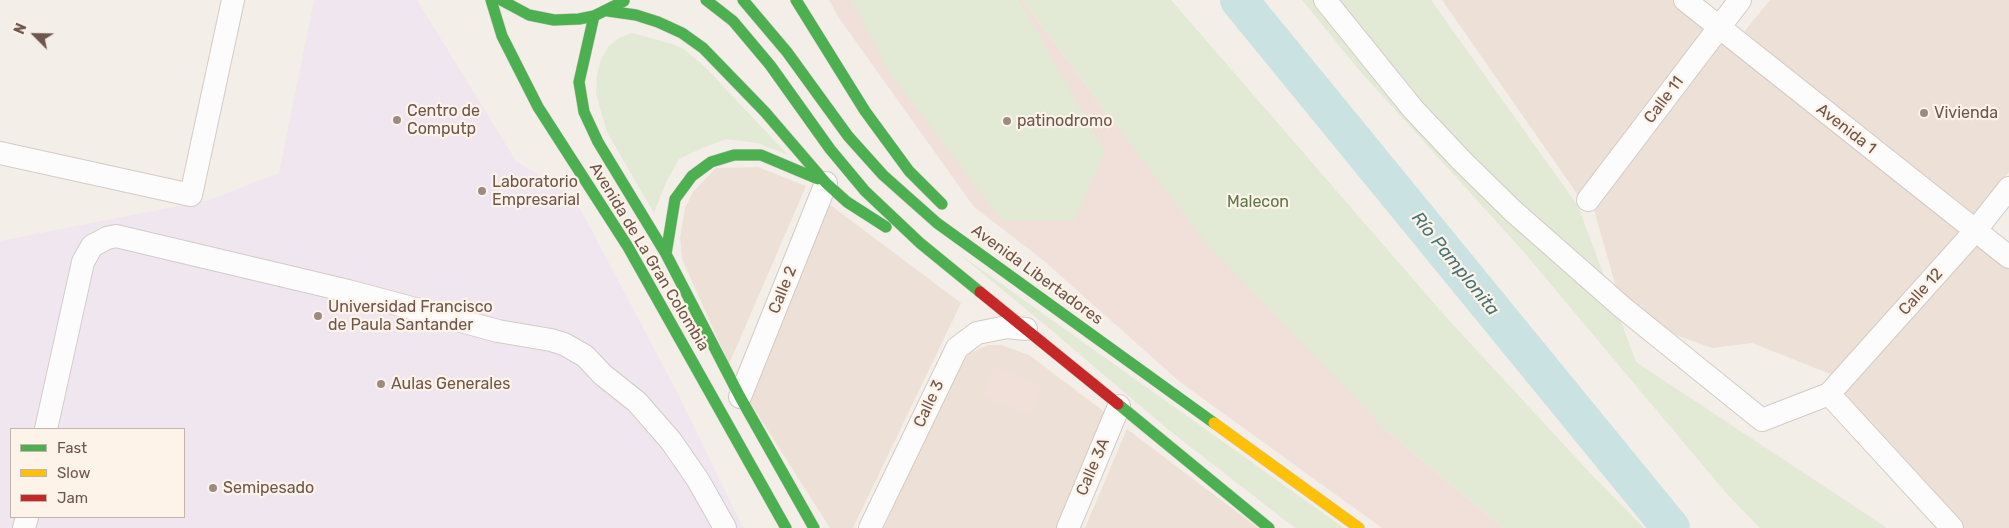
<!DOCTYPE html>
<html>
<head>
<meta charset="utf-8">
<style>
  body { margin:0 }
  #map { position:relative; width:2009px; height:528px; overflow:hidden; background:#f4eee8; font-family:Rubik,sans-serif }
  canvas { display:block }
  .legend { position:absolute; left:10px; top:428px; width:175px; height:90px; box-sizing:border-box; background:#fdf3e8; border:1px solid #c4b4aa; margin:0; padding:6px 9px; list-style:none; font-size:15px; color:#6e564c }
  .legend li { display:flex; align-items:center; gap:10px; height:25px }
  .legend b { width:25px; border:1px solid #c4b4aa }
  .north { position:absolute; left:10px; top:10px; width:50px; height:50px; -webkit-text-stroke:4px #fdf3e8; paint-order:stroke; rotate:293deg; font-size:14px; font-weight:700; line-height:20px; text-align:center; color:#6e564c }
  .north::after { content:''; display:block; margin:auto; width:18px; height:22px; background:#6e564c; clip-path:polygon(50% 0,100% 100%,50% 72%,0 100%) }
</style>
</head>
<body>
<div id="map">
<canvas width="2009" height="528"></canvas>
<ul class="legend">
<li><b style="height:6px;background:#4caf50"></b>Fast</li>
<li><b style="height:6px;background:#ffc107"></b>Slow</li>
<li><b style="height:6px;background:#c62828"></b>Jam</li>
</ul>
<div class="north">N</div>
</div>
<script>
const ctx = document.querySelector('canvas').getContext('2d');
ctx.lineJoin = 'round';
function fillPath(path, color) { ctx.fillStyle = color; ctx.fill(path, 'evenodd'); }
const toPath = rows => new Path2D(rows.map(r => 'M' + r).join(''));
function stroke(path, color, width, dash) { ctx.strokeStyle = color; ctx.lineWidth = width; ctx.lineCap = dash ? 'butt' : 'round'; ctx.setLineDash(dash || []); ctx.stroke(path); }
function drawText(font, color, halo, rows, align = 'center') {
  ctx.font = font + ' Rubik,sans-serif'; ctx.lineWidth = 4.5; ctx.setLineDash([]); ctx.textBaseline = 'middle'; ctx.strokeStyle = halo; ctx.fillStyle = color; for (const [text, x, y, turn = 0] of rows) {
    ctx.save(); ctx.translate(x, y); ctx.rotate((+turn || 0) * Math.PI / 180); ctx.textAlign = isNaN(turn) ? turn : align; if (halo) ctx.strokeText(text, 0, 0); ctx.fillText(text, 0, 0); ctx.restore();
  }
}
const residential = toPath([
  [1442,0,1687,0,1715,20,1580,198],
  [1770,0,2009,0,2009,172,1968,221,1975,231,1838,377,1752,343,1712,348,1676,335,1618,294,1593,206,1727,29,1739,38],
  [758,167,806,186,729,364,682,259,680,237,685,208,693,192,716,168],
  [821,198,961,303,853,528,830,528,741,388],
  [1985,237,2009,257,2009,528,1964,528,1844,393],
  [988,345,1001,345,1029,355,1114,419,1065,528,884,528,951,375,970,353],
  [1127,429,1258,528,1085,528]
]);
const commercial = toPath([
  [829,0,1023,0,1111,119,1384,429,1503,528,1382,528,1180,382,1043,260,974,207,839,18],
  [995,366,1041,386,1029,415,982,396]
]);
const education = toPath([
  [314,0,417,0,516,161,574,197,677,392,743,528,0,528,0,241,209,200,279,173],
  [11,429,184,429,184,517,11,517]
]);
const green = toPath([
  [850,0,1019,0,1105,152,1074,221,1002,221,889,72,855,6],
  [1023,0,1171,0,1445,316,1589,472,1644,528,1503,528,1384,429,1205,242,1111,119],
  [1302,0,1431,0,1578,206,1636,362,1887,528,1760,528,1726,493,1523,251,1359,70],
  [632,33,672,44,684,49,706,68,788,155,758,143,726,139,700,149,679,159,666,182,654,213,607,132,596,94,597,75,601,59,609,46,619,38],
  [958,253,1344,528,1295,528,1170,431,1045,325]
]);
const river = toPath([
  [1239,0,1671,528]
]);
const street = toPath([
  [1325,0,1413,109,1462,161,1513,211,1622,307,1762,420,1829,394,1952,528],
  [1685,0,2009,257],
  [0,153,191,195,233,0],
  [1588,200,1740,0],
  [1829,394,1975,231,2009,188],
  [740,397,826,183],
  [46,429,83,262,92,246,107,238,116,236,348,291,498,331,551,340,564,344,585,356,603,375,637,402,671,441,698,480,725,528],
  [24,528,27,517],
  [870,528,957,348,977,333,1007,327,1026,329],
  [1068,528,1119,406]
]);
const fast = toPath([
  [491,0,502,36,538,107,628,247,786,528],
  [501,0,529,15,554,20,579,19,594,16,624,1],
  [706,0,733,21,770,65,830,149,865,191,920,243,980,292],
  [743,0,787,52,848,136,883,175,937,223,1214,423],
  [796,0,865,111,909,171,942,204],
  [608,11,636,15,658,22,682,33,703,48,765,112,826,183,847,202,886,227],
  [594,16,579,82,584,112,598,142,666,254,740,397,814,528],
  [666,254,675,199,692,176,711,162,734,155,761,155,818,179],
  [1118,404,1269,528]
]);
const slow = toPath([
  [1214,423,1359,528]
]);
const jam = toPath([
  [980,292,1118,404]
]);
const markers = [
  [1924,113,5,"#9d8b83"],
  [397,120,5,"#9d8b83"],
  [1007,121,5,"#9d8b83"],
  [482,191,5,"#9d8b83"],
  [318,316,5,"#9d8b83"],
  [381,384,5,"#9d8b83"],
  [213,488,5,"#9d8b83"]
];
const streetNames = [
  ["Calle 11",1664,100,-53],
  ["Avenida 1",1846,129,38],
  ["Avenida de La Gran Colombia",649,257,59],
  ["Avenida Libertadores",1037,275,36],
  ["Calle 2",783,290,-68],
  ["Calle 12",1921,292,-48],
  ["Calle 3",929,404,-65],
  ["Calle 3A",1093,467,-67]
];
const poiNames = [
  ["Centro de",407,111],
  ["Computp",407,129],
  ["Vivienda",1934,113],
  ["patinodromo",1017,121],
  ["Laboratorio",492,182],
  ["Empresarial",492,200],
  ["Universidad Francisco",328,307],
  ["de Paula Santander",328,325],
  ["Aulas Generales",391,384],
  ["Semipesado",223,488]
];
const parkNames = [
  ["Malecon",1258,202]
];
const waterNames = [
  ["Río Pamplonita",1455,264,51]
];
fillPath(residential, '#ede0d6');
fillPath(commercial, '#f1e0d9');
fillPath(education, '#f0e6ef');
fillPath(green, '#e2e9d4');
stroke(river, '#cbe2e2', 38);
stroke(street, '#d3cbc6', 24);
stroke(fast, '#d2cbc5', 12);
stroke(slow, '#d2cbc5', 12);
stroke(jam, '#d2cbc5', 12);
stroke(street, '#fdfcfc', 22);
stroke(fast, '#4caf50', 11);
stroke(slow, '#ffc107', 11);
stroke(jam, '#c62828', 11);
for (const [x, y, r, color] of markers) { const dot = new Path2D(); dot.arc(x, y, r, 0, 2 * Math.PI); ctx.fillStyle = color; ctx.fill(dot); stroke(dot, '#fdf3e8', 2); }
drawText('16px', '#6e564c', '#fdf3e8', streetNames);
drawText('16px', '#6e564c', '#fdf3e8', poiNames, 'left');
drawText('16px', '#5a7849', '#fdf3e8', parkNames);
drawText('italic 18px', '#467378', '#fdf3e8', waterNames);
</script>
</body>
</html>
